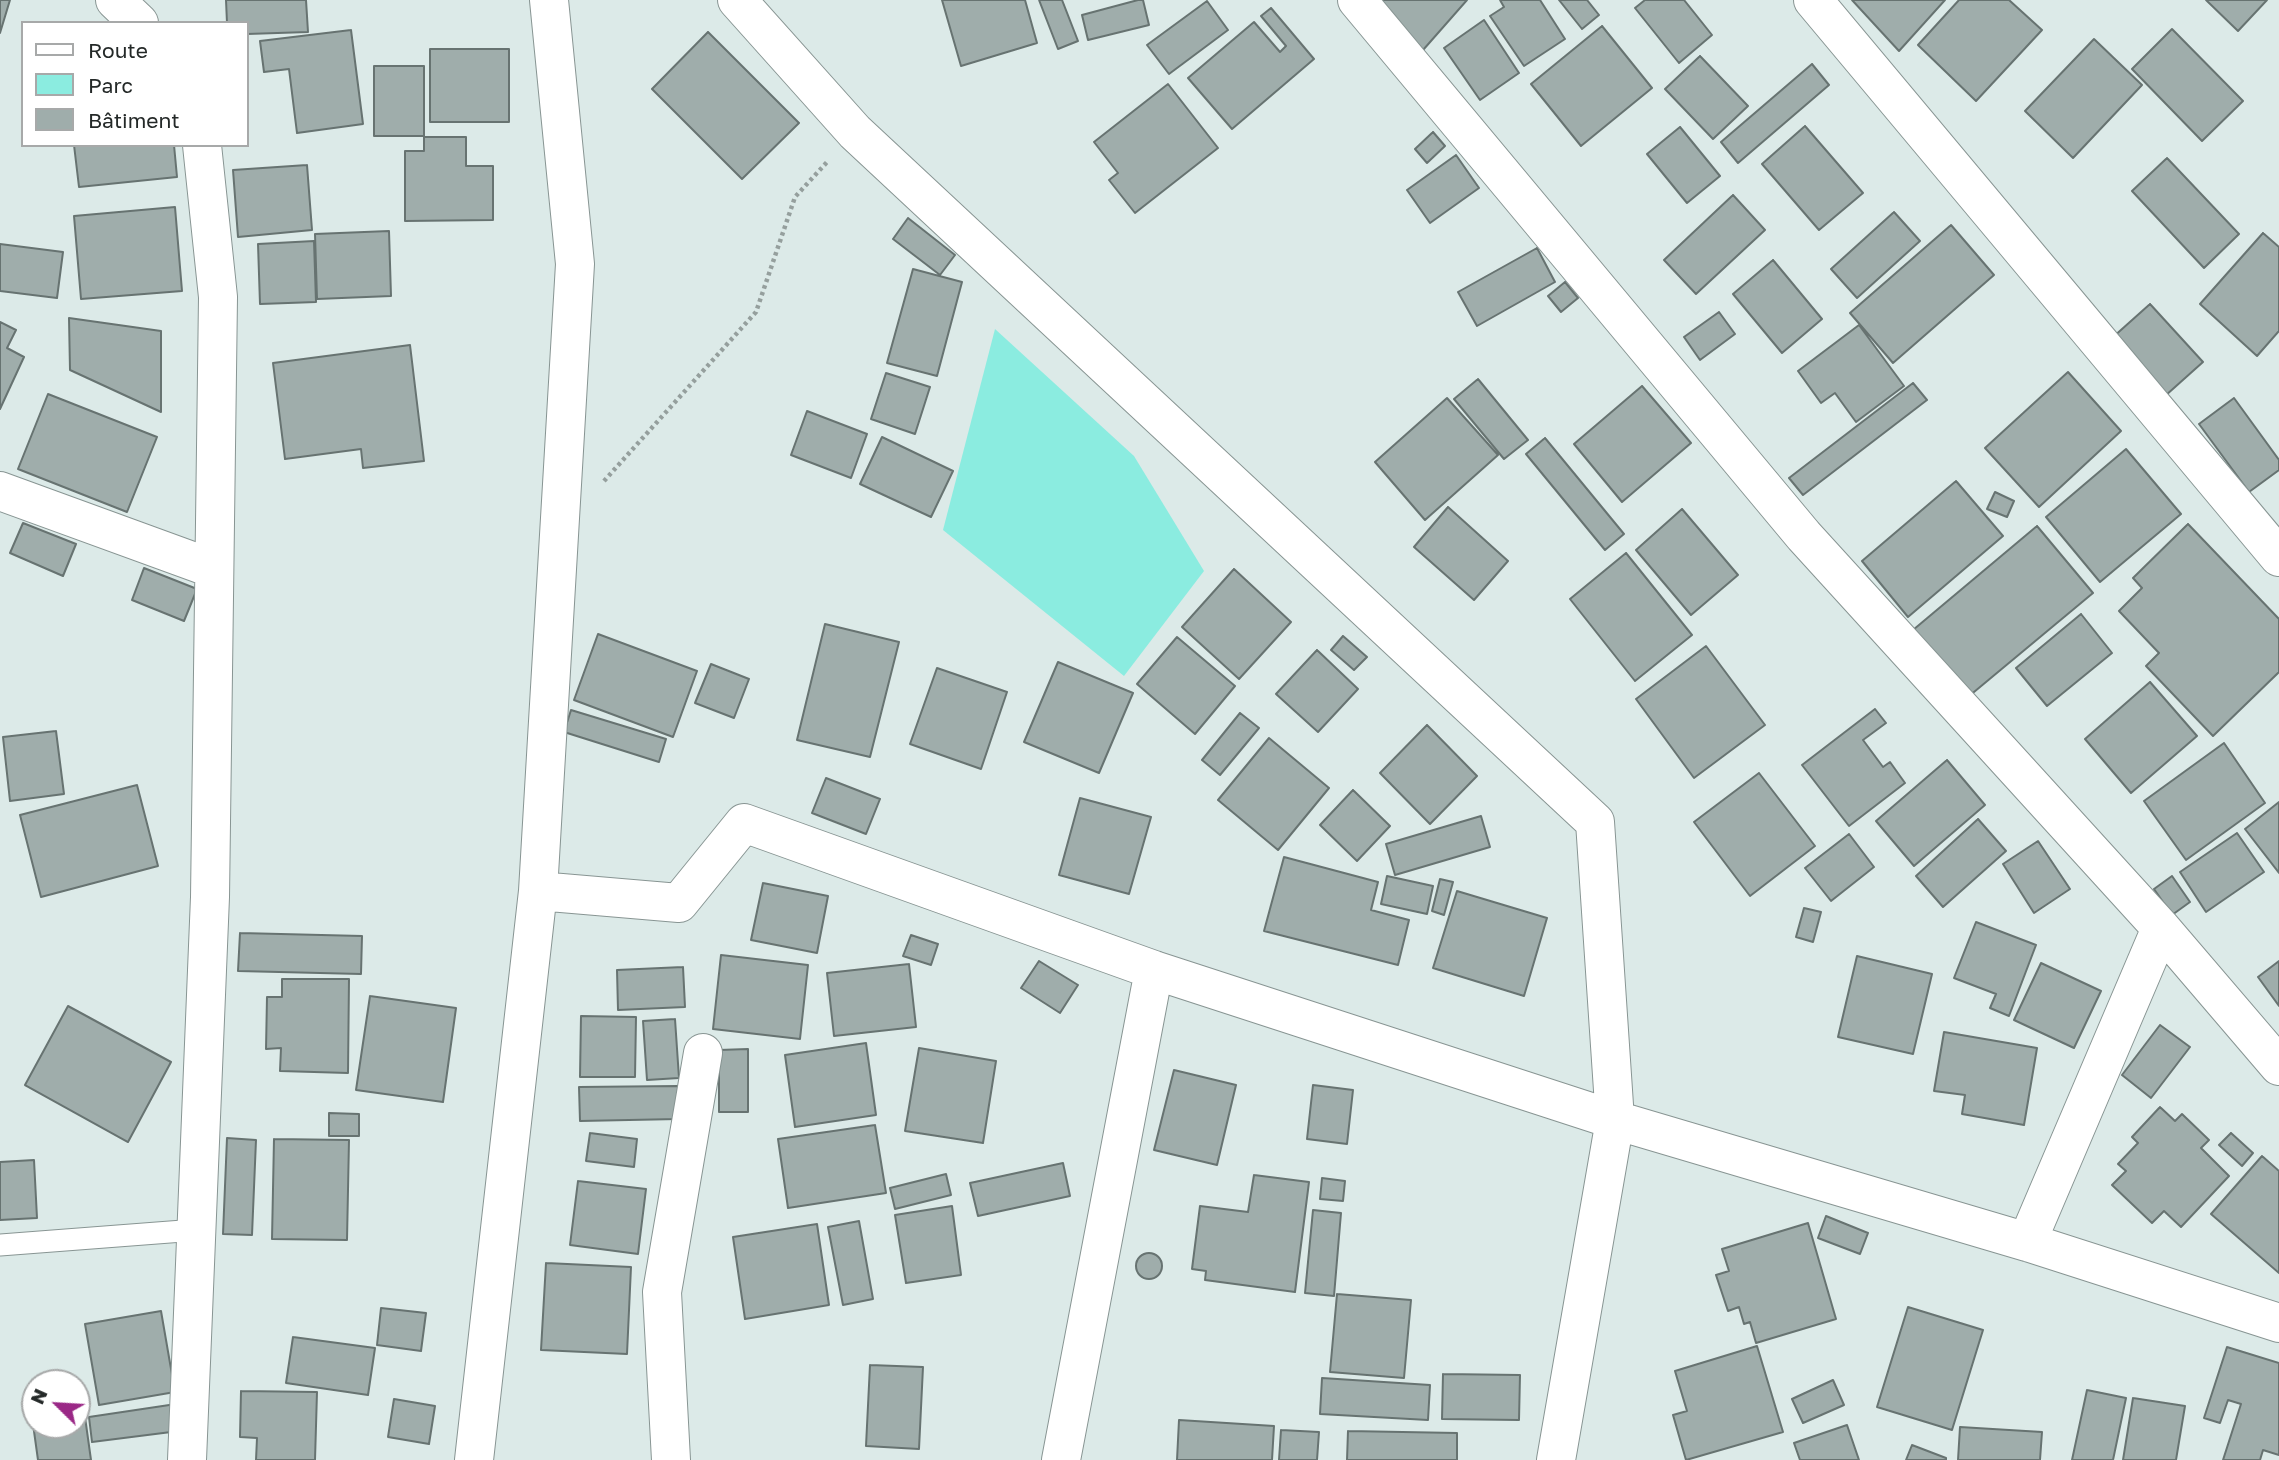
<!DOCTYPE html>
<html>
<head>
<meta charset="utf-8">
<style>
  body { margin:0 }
  #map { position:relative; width:2279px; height:1460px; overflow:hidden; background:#dceae8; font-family:"Golos Text",sans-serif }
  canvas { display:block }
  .legend { position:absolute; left:21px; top:21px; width:228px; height:126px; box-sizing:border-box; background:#fff; border:2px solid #a7a9a9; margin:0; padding:9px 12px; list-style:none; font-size:21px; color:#242928 }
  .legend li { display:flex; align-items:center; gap:14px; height:35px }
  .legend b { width:35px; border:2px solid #a7a9a9 }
  .north { position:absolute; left:21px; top:1369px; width:70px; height:70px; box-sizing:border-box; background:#fff; border:2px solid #a7a9a9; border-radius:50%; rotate:294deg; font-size:19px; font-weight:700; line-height:28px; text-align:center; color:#242928 }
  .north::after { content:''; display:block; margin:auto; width:24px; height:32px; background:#9a2886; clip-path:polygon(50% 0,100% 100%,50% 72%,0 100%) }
</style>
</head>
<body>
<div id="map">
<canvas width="2279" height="1460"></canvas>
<ul class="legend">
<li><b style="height:9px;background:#fff"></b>Route</li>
<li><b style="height:19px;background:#8bece0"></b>Parc</li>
<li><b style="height:19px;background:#9fadab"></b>Bâtiment</li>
</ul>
<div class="north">N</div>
</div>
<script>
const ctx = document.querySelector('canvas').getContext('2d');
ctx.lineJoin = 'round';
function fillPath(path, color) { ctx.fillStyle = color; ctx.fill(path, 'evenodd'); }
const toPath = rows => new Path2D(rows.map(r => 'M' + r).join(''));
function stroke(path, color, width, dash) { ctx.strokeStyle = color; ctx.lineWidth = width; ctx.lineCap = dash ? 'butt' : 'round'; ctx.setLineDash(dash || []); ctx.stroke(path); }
const green = toPath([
  [995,329,1134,456,1204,571,1124,676,943,530]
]);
const building = toPath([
  [0,0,10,0,0,33,0,0],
  [226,0,306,0,308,32,247,34,247,23,227,23,226,0],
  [942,0,1025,0,1037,43,961,66,942,0],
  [1039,0,1062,0,1078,41,1058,49,1039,0],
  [1138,0,1143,0,1149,25,1088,40,1082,15,1138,0],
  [1380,0,1467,0,1416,58,1380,0],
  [1500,0,1540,0,1565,39,1524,66,1490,16,1504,7,1500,0],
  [1559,0,1587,0,1599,15,1582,29,1559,0],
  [1645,0,1684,0,1712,35,1679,63,1635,8,1645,0],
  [1852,0,1945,0,1899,51,1852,0],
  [1959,0,2009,0,2042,30,1976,101,1918,45,1959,0],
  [2206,0,2267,0,2238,31,2206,0],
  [1207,1,1228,30,1169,74,1147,45,1207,1],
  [1271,8,1314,59,1232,129,1188,78,1254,22,1280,52,1286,46,1261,16,1271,8],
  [1484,20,1519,73,1480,100,1444,48,1484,20],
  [1602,26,1652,88,1581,146,1531,84,1602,26],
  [2172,29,2243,101,2202,141,2132,69,2172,29],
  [351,30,363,124,297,133,289,69,264,72,260,41,351,30],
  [708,32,799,123,742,179,652,89,708,32],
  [2094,39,2142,85,2073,158,2025,111,2094,39],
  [430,49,509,49,509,122,430,122,430,49],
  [1700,56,1748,106,1713,139,1665,89,1700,56],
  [1812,64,1829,85,1738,163,1721,142,1812,64],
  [374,66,424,66,424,136,374,136,374,66],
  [1168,84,1218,148,1135,213,1109,180,1118,173,1094,142,1168,84],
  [1805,126,1863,193,1819,230,1762,164,1805,126],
  [1680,127,1720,176,1687,203,1647,154,1680,127],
  [1433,132,1445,146,1427,163,1415,149,1433,132],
  [424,137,466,137,466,166,493,166,493,220,405,221,405,151,424,151,424,137],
  [74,145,174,145,177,177,79,187,74,145],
  [1456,155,1479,188,1430,223,1407,190,1456,155],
  [2167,158,2239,234,2204,268,2132,191,2167,158],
  [307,165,312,230,238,237,233,170,307,165],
  [1733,195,1765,230,1696,294,1664,260,1733,195],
  [175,207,182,291,81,299,74,216,175,207],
  [1894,212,1920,241,1857,298,1831,269,1894,212],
  [908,218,955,255,940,275,893,239,908,218],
  [1951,225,1994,275,1893,363,1850,313,1951,225],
  [389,231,391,296,317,299,315,234,389,231],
  [2263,233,2279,247,2279,331,2257,356,2200,304,2263,233],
  [314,241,316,302,260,304,258,244,314,241],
  [0,244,63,252,57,298,0,291,0,244],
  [1537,248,1555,282,1477,326,1458,292,1537,248],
  [1773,260,1822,319,1782,353,1733,294,1773,260],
  [913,269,962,282,937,376,887,363,913,269],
  [1565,282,1578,298,1561,312,1548,296,1565,282],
  [2150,304,2203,362,2165,396,2112,338,2150,304],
  [1719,312,1735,334,1700,360,1684,337,1719,312],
  [69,318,161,331,161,412,70,370,69,318],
  [0,322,16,330,7,348,24,357,0,409,0,322],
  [1859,325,1904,386,1856,422,1835,393,1821,403,1798,371,1859,325],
  [410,345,424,461,363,468,361,449,285,459,273,363,410,345],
  [2068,372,2121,431,2039,507,1985,448,2068,372],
  [886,373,930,387,915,434,871,419,886,373],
  [1478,379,1528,440,1504,459,1454,399,1478,379],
  [1913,383,1927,400,1803,495,1789,478,1913,383],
  [1642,386,1691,443,1622,502,1574,444,1642,386],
  [48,394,157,437,127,512,18,469,48,394],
  [1447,398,1498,455,1425,520,1375,462,1447,398],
  [2234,398,2279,460,2279,470,2249,492,2199,424,2234,398],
  [807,411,867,434,851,478,791,455,807,411],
  [882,437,953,471,931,517,860,484,882,437],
  [1545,438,1624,534,1605,550,1526,454,1545,438],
  [2126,449,2181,514,2100,582,2046,517,2126,449],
  [1956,481,2003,536,1908,617,1862,561,1956,481],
  [1995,492,2014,501,2007,517,1987,509,1995,492],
  [1448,507,1508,561,1474,600,1414,547,1448,507],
  [1682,509,1738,575,1691,615,1636,550,1682,509],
  [23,523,76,544,63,576,10,553,23,523],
  [2188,524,2279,619,2279,672,2213,736,2146,666,2159,653,2119,611,2142,588,2133,578,2188,524],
  [2037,526,2093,593,1968,697,1913,630,2037,526],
  [1626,553,1692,635,1635,681,1570,599,1626,553],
  [144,568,197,589,184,621,132,600,144,568],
  [1234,569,1291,622,1239,679,1182,627,1234,569],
  [2081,614,2112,653,2047,706,2016,668,2081,614],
  [825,624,899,642,870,757,797,740,825,624],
  [598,634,697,671,673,737,574,700,598,634],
  [1343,636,1367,657,1354,670,1331,650,1343,636],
  [1177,637,1235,686,1195,734,1137,684,1177,637],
  [1706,646,1765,725,1694,778,1636,699,1706,646],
  [1317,650,1358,689,1318,732,1276,694,1317,650],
  [1058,662,1133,693,1099,773,1024,742,1058,662],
  [711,664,749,679,734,718,695,703,711,664],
  [937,668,1007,692,981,769,910,744,937,668],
  [2150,682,2197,736,2131,793,2085,739,2150,682],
  [1875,709,1886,723,1863,740,1883,767,1890,762,1905,783,1849,826,1802,765,1875,709],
  [571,710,666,739,659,762,564,732,571,710],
  [1240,713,1259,728,1220,775,1202,760,1240,713],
  [1427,725,1477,776,1430,824,1380,773,1427,725],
  [56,731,64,794,10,801,3,737,56,731],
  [1269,738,1329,788,1278,850,1218,800,1269,738],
  [2224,743,2265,803,2186,860,2144,801,2224,743],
  [1947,760,1985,805,1914,866,1876,821,1947,760],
  [1759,773,1815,846,1750,896,1694,822,1759,773],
  [826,778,880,799,866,834,812,813,826,778],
  [137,785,158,866,41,897,20,815,137,785],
  [1353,790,1390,826,1357,861,1320,825,1353,790],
  [1080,798,1151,817,1129,894,1059,875,1080,798],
  [2279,802,2279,873,2245,829,2279,802],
  [1481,816,1490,847,1395,875,1386,844,1481,816],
  [1978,819,2006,851,1943,907,1916,876,1978,819],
  [2237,833,2264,872,2206,912,2180,872,2237,833],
  [1849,834,1874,867,1831,901,1805,868,1849,834],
  [2038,841,2070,889,2034,913,2003,864,2038,841],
  [1284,857,1378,882,1371,910,1409,920,1398,965,1264,931,1284,857],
  [1387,876,1433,886,1427,914,1381,904,1387,876],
  [2172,876,2190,902,2172,915,2154,889,2172,876],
  [1440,879,1453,882,1444,915,1432,911,1440,879],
  [763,883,828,896,817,953,751,940,763,883],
  [1457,891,1547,918,1524,996,1433,968,1457,891],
  [1804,908,1821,912,1813,942,1796,937,1804,908],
  [1976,922,2036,945,2009,1016,1990,1008,1996,994,1954,978,1976,922],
  [240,933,362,936,361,974,238,971,240,933],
  [911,935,938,944,931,965,903,956,911,935],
  [721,955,808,965,800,1039,713,1029,721,955],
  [1857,956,1932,974,1913,1054,1838,1037,1857,956],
  [1039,961,1078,985,1060,1013,1021,988,1039,961],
  [2279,961,2279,1006,2258,977,2279,961],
  [2041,963,2101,991,2074,1048,2014,1020,2041,963],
  [909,964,916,1027,834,1036,827,973,909,964],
  [683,967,685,1007,618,1010,617,970,683,967],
  [282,979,349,979,348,1073,280,1071,281,1048,266,1049,267,997,282,997,282,979],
  [370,996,456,1008,443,1102,356,1090,370,996],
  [68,1006,171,1062,128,1142,25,1085,68,1006],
  [581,1016,636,1017,635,1077,580,1077,581,1016],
  [675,1019,679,1078,647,1080,643,1021,675,1019],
  [2160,1025,2190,1047,2151,1098,2122,1075,2160,1025],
  [1944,1032,2037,1048,2024,1125,1962,1114,1965,1095,1934,1091,1944,1032],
  [866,1043,876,1115,795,1127,785,1055,866,1043],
  [919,1048,996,1061,983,1143,905,1131,919,1048],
  [748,1049,748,1112,719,1112,719,1050,748,1049],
  [1174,1070,1236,1085,1217,1165,1154,1150,1174,1070],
  [1313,1085,1353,1090,1347,1144,1307,1139,1313,1085],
  [678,1086,678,1119,580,1121,579,1087,678,1086],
  [2160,1107,2175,1121,2182,1114,2209,1140,2201,1148,2229,1176,2181,1227,2164,1211,2152,1223,2112,1185,2126,1171,2118,1164,2138,1143,2132,1137,2160,1107],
  [329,1113,359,1114,359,1136,329,1136,329,1113],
  [875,1125,886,1193,788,1208,778,1139,875,1125],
  [590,1133,637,1139,634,1167,586,1161,590,1133],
  [2231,1133,2253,1153,2242,1166,2219,1145,2231,1133],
  [227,1138,256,1140,252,1235,223,1234,227,1138],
  [274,1139,349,1140,347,1240,272,1239,274,1139],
  [2262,1156,2279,1171,2279,1273,2211,1214,2262,1156],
  [34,1160,37,1218,0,1220,0,1162,34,1160],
  [1063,1163,1070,1196,978,1216,970,1183,1063,1163],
  [946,1174,951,1195,895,1209,890,1188,946,1174],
  [1254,1175,1309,1182,1295,1292,1205,1280,1206,1271,1192,1269,1200,1206,1248,1212,1254,1175],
  [1322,1178,1345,1181,1343,1201,1320,1199,1322,1178],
  [578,1181,646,1189,638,1254,570,1245,578,1181],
  [952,1206,961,1275,906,1283,895,1215,952,1206],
  [1313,1210,1341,1213,1334,1296,1305,1293,1313,1210],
  [1826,1216,1868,1233,1860,1254,1818,1238,1826,1216],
  [859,1221,873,1299,843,1305,828,1227,859,1221],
  [1808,1223,1836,1319,1756,1343,1750,1322,1744,1324,1739,1307,1728,1311,1716,1275,1729,1271,1722,1249,1808,1223],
  [817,1224,829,1305,745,1319,733,1237,817,1224],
  '1136 1266a13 13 0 1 1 26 0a13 13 0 1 1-26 0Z',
  [546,1263,631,1267,627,1354,541,1350,546,1263],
  [1337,1294,1411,1300,1404,1378,1330,1372,1337,1294],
  [1908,1307,1983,1330,1952,1430,1877,1407,1908,1307],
  [381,1308,426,1313,421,1351,377,1345,381,1308],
  [161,1311,175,1392,99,1405,85,1324,161,1311],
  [293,1337,375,1348,368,1395,286,1383,293,1337],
  [1757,1346,1783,1432,1686,1460,1673,1415,1687,1411,1675,1371,1757,1346],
  [2227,1347,2279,1363,2279,1455,2263,1450,2260,1460,2223,1460,2241,1404,2228,1400,2220,1423,2204,1418,2227,1347],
  [870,1365,923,1367,919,1449,866,1446,870,1365],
  [1443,1374,1520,1375,1519,1420,1442,1419,1443,1374],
  [1322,1378,1430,1385,1428,1420,1320,1414,1322,1378],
  [1833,1380,1844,1405,1803,1423,1792,1399,1833,1380],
  [2087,1390,2126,1398,2113,1460,2072,1460,2087,1390],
  [241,1391,317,1392,315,1460,256,1460,257,1438,240,1437,241,1391],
  [2133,1398,2185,1406,2176,1460,2123,1460,2133,1398],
  [394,1399,435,1406,429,1444,388,1437,394,1399],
  [176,1404,179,1431,92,1442,89,1417,176,1404],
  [85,1417,91,1460,38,1460,33,1424,77,1425,77,1418,85,1417],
  [1179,1420,1274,1426,1272,1460,1177,1460,1179,1420],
  [1847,1425,1859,1460,1800,1460,1794,1443,1847,1425],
  [1960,1427,2042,1432,2040,1460,1958,1460,1960,1427],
  [1281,1430,1319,1432,1317,1460,1279,1460,1281,1430],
  [1348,1431,1457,1433,1457,1460,1347,1460,1348,1431],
  [1912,1445,1946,1458,1946,1460,1906,1460,1912,1445]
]);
const path = toPath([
  [604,481,756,312,795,197,828,161]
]);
const lane = toPath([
  [0,1245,196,1230]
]);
const street = toPath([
  [115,0,139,23],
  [737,0,855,132,1595,822,1615,1120,1556,1460],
  [1357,0,1804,536,2161,928,2279,1066],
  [1813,0,2279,557],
  [0,491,214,569],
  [538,891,679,903,744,823,1154,970,1615,1120,2027,1242,2279,1323],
  [2027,1242,2161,928],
  [187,1460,210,897,218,297,202,145],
  [474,1460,538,891,575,264,549,0],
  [671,1460,662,1292,703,1053],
  [1061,1460,1154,970]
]);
fillPath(green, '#8bece0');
fillPath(building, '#9fadab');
stroke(building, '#677371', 2);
stroke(lane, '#889593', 23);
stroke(street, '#889593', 40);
stroke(path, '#959f9d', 4.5, [3.5, 3.5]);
stroke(lane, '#fff', 21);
stroke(street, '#fff', 38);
</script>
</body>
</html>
